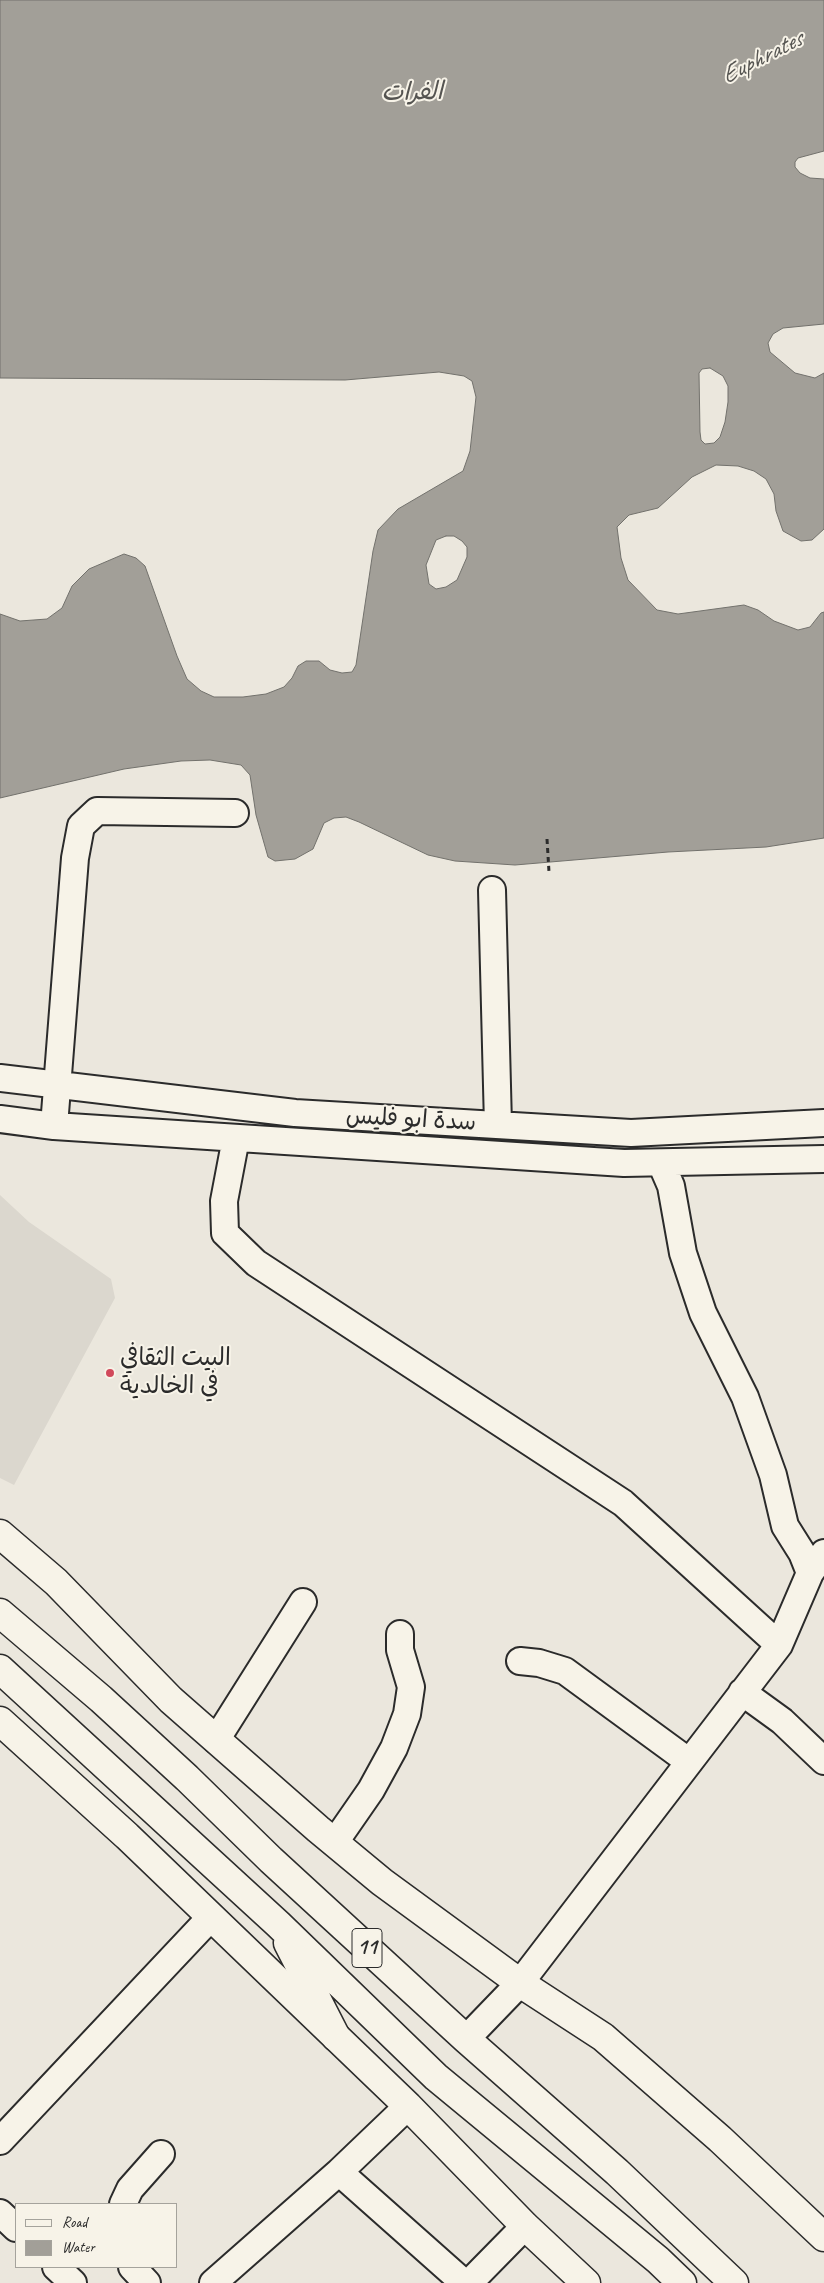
<!DOCTYPE html>
<html>
<head>
<meta charset="utf-8">
<style>
  body { margin:0 }
  #map { position:relative; width:824px; height:2283px; overflow:hidden; background:#ebe7dd; font-family:Caveat,sans-serif }
  canvas { display:block }
  .legend { position:absolute; left:15px; top:2203px; width:162px; height:65px; box-sizing:border-box; background:#f7f3e8; border:1px solid #a5a39c; margin:0; padding:6px 9px; list-style:none; font-size:15px; color:#2b2b2b }
  .legend li { display:flex; align-items:center; gap:10px; height:25px }
  .legend b { width:25px; border:1px solid #a5a39c }
</style>
</head>
<body>
<div id="map">
<canvas width="824" height="2283"></canvas>
<ul class="legend">
<li><b style="height:6px;background:#f7f3e8"></b>Road</li>
<li><b style="height:14px;background:#a29f98"></b>Water</li>
</ul>
</div>
<script>
const ctx = document.querySelector('canvas').getContext('2d');
ctx.lineJoin = 'round';
function fillPath(path, color) { ctx.fillStyle = color; ctx.fill(path, 'evenodd'); }
const toPath = rows => new Path2D(rows.map(r => 'M' + r).join(''));
function stroke(path, color, width, dash) { ctx.strokeStyle = color; ctx.lineWidth = width; ctx.lineCap = dash ? 'butt' : 'round'; ctx.setLineDash(dash || []); ctx.stroke(path); }
function drawText(font, color, halo, rows, align = 'center') {
  ctx.font = font + ' Caveat,"Playpen Sans Arabic",sans-serif'; ctx.lineWidth = 4; ctx.setLineDash([]); ctx.textBaseline = 'middle'; ctx.strokeStyle = halo; ctx.fillStyle = color; for (const [text, x, y, turn = 0] of rows) {
    ctx.save(); ctx.translate(x, y); ctx.rotate((+turn || 0) * Math.PI / 180); ctx.textAlign = isNaN(turn) ? turn : align; if (halo) ctx.strokeText(text, 0, 0); ctx.fillText(text, 0, 0); ctx.restore();
  }
}
const built = toPath([
  [0,1195,29,1222,111,1279,115,1298,14,1485,0,1478]
]);
const water = toPath([
  [0,0,824,0,824,151,798,158,795,162,795,167,800,173,810,178,824,179,824,324,783,328,773,334,768,343,770,352,795,373,815,378,824,373,824,529,812,540,801,541,783,531,776,511,774,494,766,479,754,471,738,466,716,465,692,477,658,508,629,515,617,527,621,558,628,580,657,610,678,614,744,605,758,610,774,621,798,630,810,627,821,613,824,612,824,838,766,847,668,852,515,865,455,861,428,855,359,822,346,817,334,818,324,823,313,849,295,859,275,861,268,857,256,815,250,775,241,765,210,760,181,761,124,769,0,798,0,614,20,621,47,619,62,608,72,586,89,569,124,554,136,558,145,566,177,656,187,679,201,691,214,697,243,697,266,694,284,687,292,678,298,666,306,661,319,661,330,670,342,673,352,672,356,665,373,551,378,530,398,509,463,471,470,451,476,397,472,381,464,376,439,372,345,380,0,378,0,0],
  [710,368,723,376,728,386,728,402,725,422,720,437,714,443,705,444,701,440,700,432,699,373,702,369,710,368],
  [446,536,454,536,462,541,467,547,467,557,457,580,446,587,436,589,429,584,426,565,436,540,446,536]
]);
const path = toPath([
  [547,839,549,872]
]);
const minor = toPath([
  [492,890,498,1125],
  [0,1078,295,1113,631,1133,824,1123],
  [0,1119,54,1126,624,1163,824,1159],
  [54,1126,75,858,81,826,97,811,235,813],
  [236,1138,224,1201,225,1233,256,1263,623,1503,779,1645],
  [661,1163,671,1186,683,1253,703,1313,745,1397,773,1475,785,1526,802,1553,810,1573],
  [520,1661,539,1663,565,1671,688,1761],
  [742,1692,782,1721,824,1761],
  [216,1740,303,1602],
  [335,1842,371,1790,394,1748,407,1714,411,1687,400,1650,400,1634],
  [466,2039,520,1983,779,1645,810,1573,824,1553],
  [0,2141,211,1917],
  [339,2172,464,2283],
  [123,2204,130,2189,161,2154],
  [0,2213,16,2228],
  [56,2267,73,2283],
  [132,2267,147,2283],
  [213,2283,339,2172,408,2106],
  [469,2283,525,2226]
]);
const major = toPath([
  [0,1534,56,1582,171,1700,318,1829,382,1882,520,1983,603,2037,720,2139,824,2237],
  [0,1721,127,1836,408,2106,525,2226,586,2283]
]);
const highway = toPath([
  [0,1613,101,1699,187,1778,271,1860,466,2039,617,2172,734,2283],
  [0,1669,278,1924,436,2077,658,2260,682,2283],
  [288,1943,336,2037]
]);
const markers = [
  [110,1373,5,"#d1495b"]
];
const shields = [
  [367,1948,30]
];
const shieldNames = [
  ["11",367,1948]
];
const streetNames = [
  ["سدة ابو فليس",411,1120,3]
];
const poiNames = [
  ["البيت الثقافي",120,1359],
  ["في الخالدية",120,1387]
];
const waterNames = [
  ["Euphrates",762,58,-27],
  ["الفرات",412,93,-1]
];
fillPath(built, '#dbd7ce');
fillPath(water, '#a29f98');
stroke(water, '#72716c', 1);
stroke(minor, '#2b2b2b', 30);
stroke(major, '#2b2b2b', 31);
stroke(highway, '#2b2b2b', 31);
stroke(path, '#2b2b2b', 3, [5, 4]);
stroke(minor, '#f7f3e8', 26);
stroke(major, '#f7f3e8', 28);
stroke(highway, '#f7f3e8', 28);
for (const [x, y, r, color] of markers) { const dot = new Path2D(); dot.arc(x, y, r, 0, 2 * Math.PI); ctx.fillStyle = color; ctx.fill(dot); stroke(dot, '#f7f3e8', 2); }
for (const [x, y, w] of shields) { const box = new Path2D(); box.roundRect(x - w / 2, y - 19.5, w, 39, 4); ctx.fillStyle = '#f7f3e8'; ctx.fill(box); stroke(box, '#2b2b2b', 1); }
drawText('bold 22px', '#2b2b2b', null, shieldNames);
drawText('24px', '#2b2b2b', '#f7f3e8', streetNames);
drawText('24px', '#2b2b2b', '#f7f3e8', poiNames, 'left');
drawText('italic 25px', '#555451', '#f7f3e8', waterNames);
</script>
</body>
</html>
